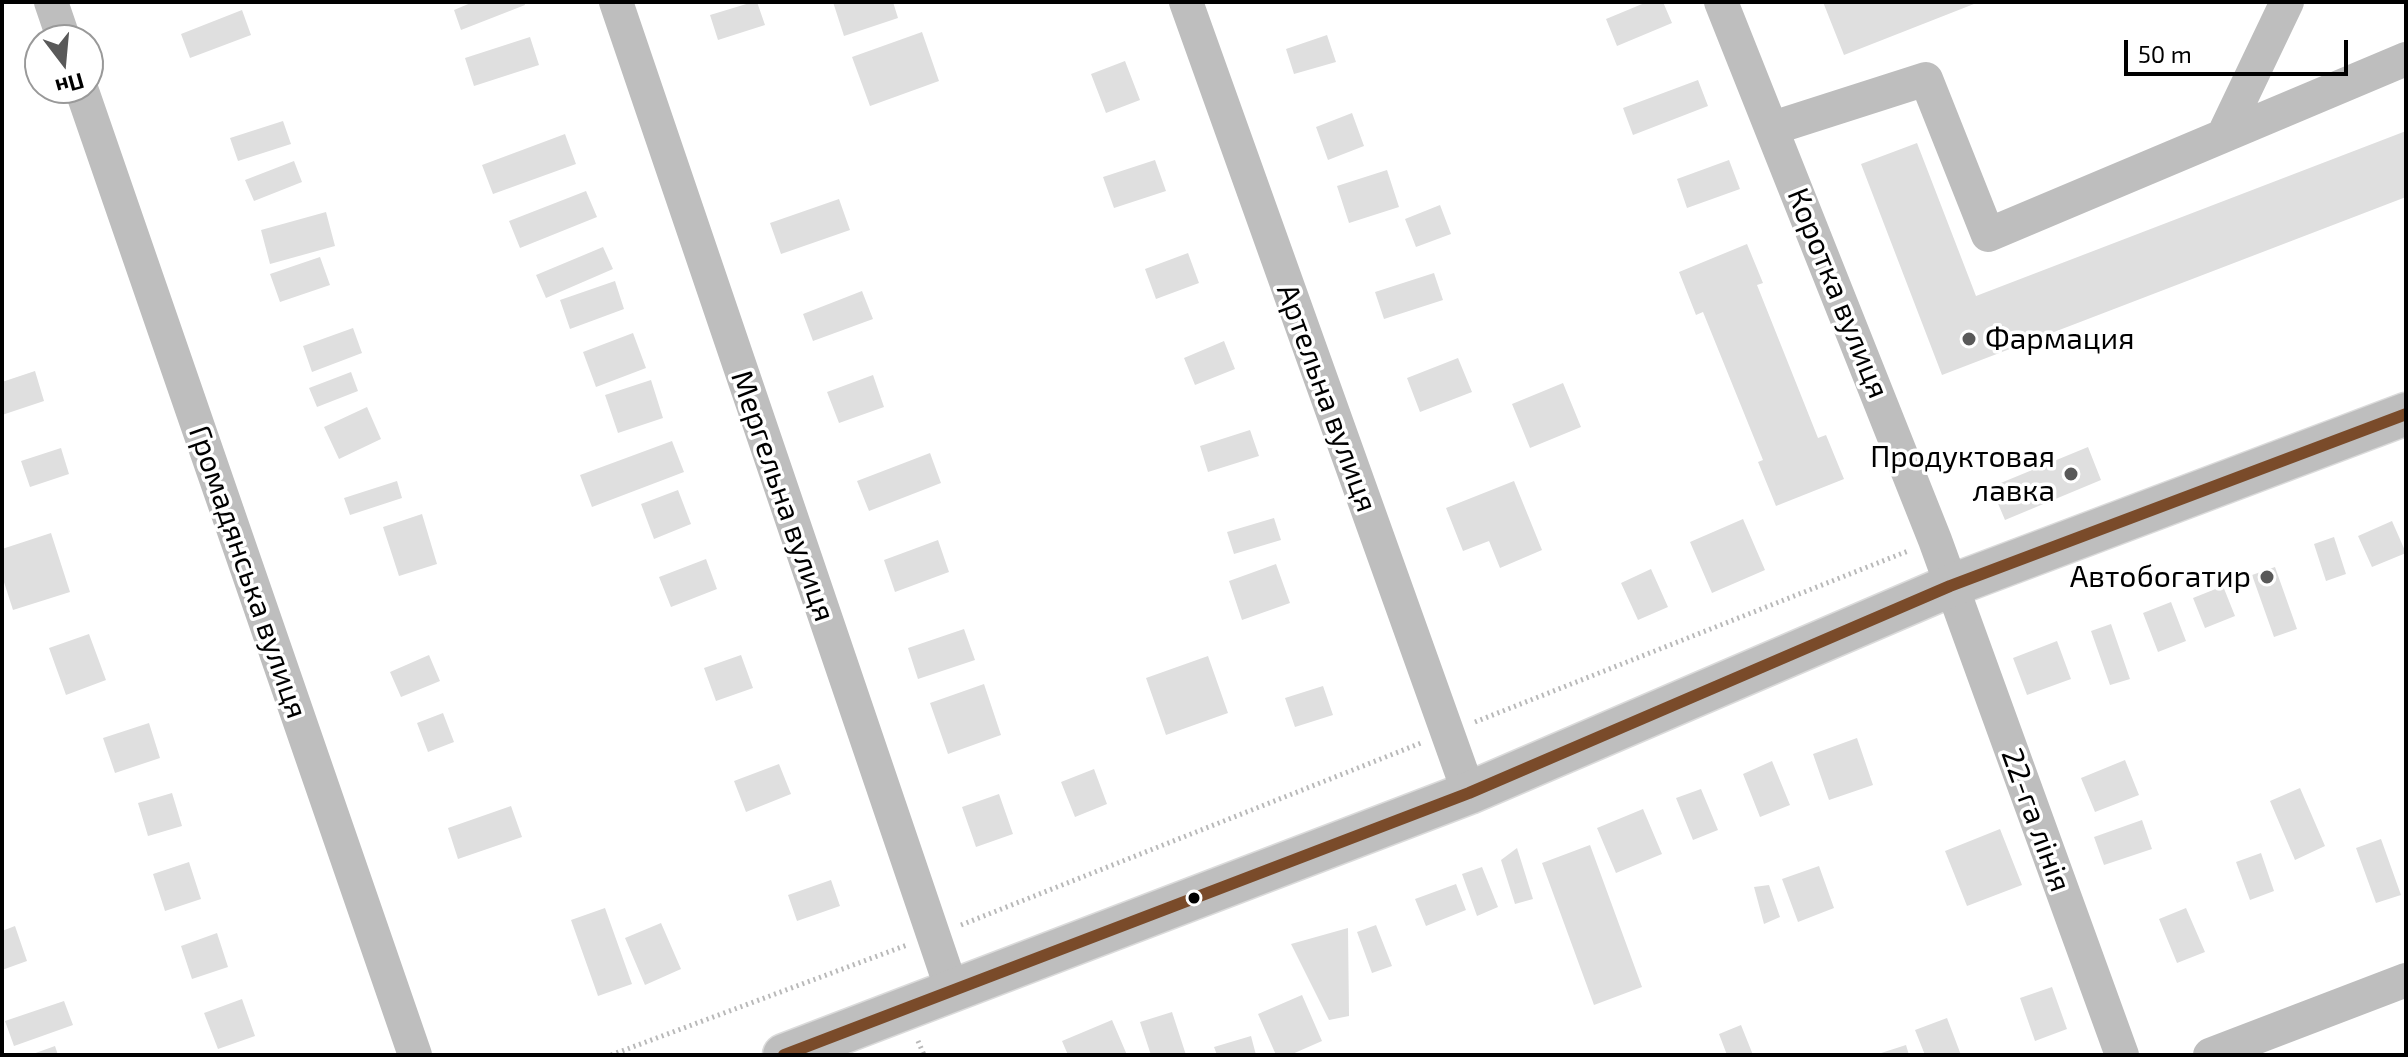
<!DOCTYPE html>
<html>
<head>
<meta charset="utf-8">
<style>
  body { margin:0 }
  #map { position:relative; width:2408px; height:1057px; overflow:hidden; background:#fff; font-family:"Exo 2",sans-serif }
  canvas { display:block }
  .frame { position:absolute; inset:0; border:4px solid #000; pointer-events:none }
  .north { position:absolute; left:24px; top:24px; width:80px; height:80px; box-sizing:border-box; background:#fff; border:2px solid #999; border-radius:50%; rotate:164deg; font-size:22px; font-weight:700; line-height:32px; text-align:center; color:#000 }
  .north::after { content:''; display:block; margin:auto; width:28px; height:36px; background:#595959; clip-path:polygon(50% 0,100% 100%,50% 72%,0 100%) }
  .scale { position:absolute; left:2124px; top:40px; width:224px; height:36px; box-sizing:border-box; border:4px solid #000; border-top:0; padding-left:10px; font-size:24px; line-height:28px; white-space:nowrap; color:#000; -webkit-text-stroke:6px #fff; paint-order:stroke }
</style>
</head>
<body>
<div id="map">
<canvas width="2408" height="1057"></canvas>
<div class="frame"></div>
<div class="north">Пн</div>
<div class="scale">50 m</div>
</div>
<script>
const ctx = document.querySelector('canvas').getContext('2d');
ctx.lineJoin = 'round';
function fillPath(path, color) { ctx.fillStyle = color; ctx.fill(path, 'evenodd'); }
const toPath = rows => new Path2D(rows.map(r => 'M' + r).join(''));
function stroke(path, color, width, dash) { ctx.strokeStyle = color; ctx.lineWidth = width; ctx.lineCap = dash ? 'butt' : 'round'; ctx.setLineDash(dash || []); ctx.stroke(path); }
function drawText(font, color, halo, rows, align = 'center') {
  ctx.font = font + ' "Exo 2",sans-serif'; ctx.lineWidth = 7; ctx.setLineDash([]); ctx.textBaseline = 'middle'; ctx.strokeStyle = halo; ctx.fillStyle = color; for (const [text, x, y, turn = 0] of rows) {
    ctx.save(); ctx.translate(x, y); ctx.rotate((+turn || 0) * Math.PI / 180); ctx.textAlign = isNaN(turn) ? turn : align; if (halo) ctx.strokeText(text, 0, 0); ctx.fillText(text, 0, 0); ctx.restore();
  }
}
const building = toPath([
  [473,2,524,2,525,5,461,30,454,10],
  [753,2,757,2,765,25,718,40,710,15],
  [833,2,893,2,898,18,844,36],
  [1647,2,1663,2,1672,23,1617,46,1606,19],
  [1823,2,1979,2,1844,55],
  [242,10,251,35,190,58,181,34],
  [922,32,939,81,870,106,852,57],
  [1327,35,1336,62,1294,74,1286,49],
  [530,37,539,65,474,86,465,58],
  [1125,61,1140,100,1106,113,1091,74],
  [1698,80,1708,106,1633,135,1623,108],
  [1352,113,1364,146,1328,160,1316,127],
  [283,121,291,144,238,161,230,138],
  [2406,131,2406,197,1942,375,1861,164,1917,143,1976,296],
  [565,134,576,164,493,194,482,165],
  [1155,160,1166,191,1114,208,1103,177],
  [1729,160,1740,189,1687,208,1677,179],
  [294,161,302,182,254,201,245,180],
  [1387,170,1399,207,1349,223,1337,186],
  [586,191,597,217,520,248,509,221],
  [839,199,850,230,781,254,770,223],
  [1440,205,1451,234,1416,247,1405,219],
  [326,212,335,246,270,264,261,230],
  [1747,244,1763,283,1757,285,1818,438,1826,435,1844,479,1776,506,1758,462,1763,460,1703,312,1696,315,1679,272],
  [603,247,613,269,546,298,536,275],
  [1188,253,1199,283,1156,299,1145,269],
  [320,257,330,285,280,302,270,274],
  [1434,273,1443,300,1384,319,1375,292],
  [615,281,624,309,570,329,560,300],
  [862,291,873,319,813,341,803,314],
  [353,328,362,353,312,372,303,346],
  [633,333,646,368,596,387,583,352],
  [1224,341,1235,369,1195,385,1184,358],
  [1458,358,1472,392,1420,412,1407,378],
  [35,371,44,401,2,415,2,382],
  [351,372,358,391,317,407,309,388],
  [873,375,884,407,839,423,827,392],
  [651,380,663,418,618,433,605,395],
  [1563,383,1581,427,1530,448,1512,404],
  [367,407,381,439,339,459,324,427],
  [1250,430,1259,456,1208,472,1200,446],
  [672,441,684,472,592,507,580,475],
  [2088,447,2101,480,2005,520,1991,487],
  [61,448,69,474,30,487,21,461],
  [930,453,941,483,869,511,857,481],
  [397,481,402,498,350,515,344,498],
  [1514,481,1542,550,1500,568,1489,541,1463,551,1446,508],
  [678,490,691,524,654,539,641,504],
  [422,514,437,564,399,576,383,527],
  [1274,518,1281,540,1234,554,1227,532],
  [1743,519,1765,570,1712,593,1690,542],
  [2392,521,2406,553,2372,567,2358,536],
  [51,533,70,592,13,610,2,576,2,549],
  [2334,537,2346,574,2326,581,2314,544],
  [938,540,949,572,895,592,884,560],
  [706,559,717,589,671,607,659,577],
  [1276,564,1290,603,1242,620,1229,581],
  [2275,567,2297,629,2274,637,2252,575],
  [1651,569,1668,607,1638,620,1621,583],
  [2223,586,2235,616,2205,628,2193,598],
  [2171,602,2186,641,2158,652,2143,613],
  [2111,624,2130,679,2110,685,2091,631],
  [964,629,975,660,918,679,908,648],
  [89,634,106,680,66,695,49,648],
  [2057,641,2071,679,2027,695,2013,658],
  [429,655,440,681,401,697,390,672],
  [741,655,753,688,716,701,704,668],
  [1208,656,1228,713,1166,735,1146,678],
  [984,684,1001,735,948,754,930,703],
  [1323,686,1333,715,1295,727,1285,698],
  [443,713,454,742,428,752,417,723],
  [149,723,160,758,115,773,103,738],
  [1857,738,1873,785,1829,800,1813,754],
  [2125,760,2139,795,2095,812,2081,778],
  [1772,761,1790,805,1760,817,1743,774],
  [779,764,791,794,746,812,734,781],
  [1094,769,1107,804,1075,817,1061,782],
  [2300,788,2325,846,2295,860,2270,801],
  [1701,789,1718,830,1693,840,1676,798],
  [172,793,182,826,148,836,138,803],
  [999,794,1013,834,976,847,962,807],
  [511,806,522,837,458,859,448,828],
  [1643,809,1662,854,1616,873,1597,828],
  [2142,820,2152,849,2104,865,2094,837],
  [2000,829,2022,885,1967,906,1945,851],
  [2381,839,2401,895,2376,903,2356,848],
  [1590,845,1642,987,1594,1005,1542,863],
  [1517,848,1533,899,1515,904,1501,860],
  [2261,853,2274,891,2250,900,2236,862],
  [189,862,201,899,165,911,153,874],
  [1819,866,1834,908,1798,922,1782,879],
  [1482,867,1498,907,1477,916,1462,874],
  [831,880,840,906,797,921,788,895],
  [1456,884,1466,910,1426,926,1415,899],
  [1769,885,1780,917,1764,924,1754,887],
  [605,908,632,984,598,996,571,920],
  [2186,908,2205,952,2177,963,2159,919],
  [661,923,681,969,645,985,625,938],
  [1376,925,1392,966,1372,973,1357,932],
  [15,926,27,961,2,970,2,931],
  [1348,928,1349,1016,1329,1020,1291,944],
  [217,933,228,967,192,979,181,946],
  [2052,987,2067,1029,2035,1041,2020,998],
  [1302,995,1322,1041,1290,1055,1276,1055,1258,1014],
  [242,999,255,1036,218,1049,204,1013],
  [64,1001,73,1025,14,1046,5,1021],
  [1172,1012,1186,1055,1151,1055,1140,1022],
  [1947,1018,1961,1055,1925,1055,1915,1030],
  [1112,1020,1127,1055,1068,1055,1062,1041],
  [1741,1025,1753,1055,1727,1055,1719,1034],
  [1251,1036,1256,1055,1217,1055,1214,1047],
  [1906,1045,1909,1055,1878,1055,1878,1054],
  [55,1046,58,1055,30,1055]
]);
const path = toPath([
  [1475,722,1908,551],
  [961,925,1421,743],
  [918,1041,924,1055],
  [611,1055,907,945]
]);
const minor = toPath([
  [51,2,64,40],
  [616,2,952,990],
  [1186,2,1469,793],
  [1721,2,1935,540,2122,1055],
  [81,88,415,1055],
  [1773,128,1926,79,1988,235,2406,59],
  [2223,136,2287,2],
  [2210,1055,2406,980]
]);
const major = toPath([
  [784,1055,1469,793,1950,586,2406,414]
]);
const bus1 = toPath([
  [784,1055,1469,793,1950,586,2406,414]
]);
const markers = [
  [1969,339,8,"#595959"],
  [2071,474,8,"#595959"],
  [2267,577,8,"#595959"],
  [1194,898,7,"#000"]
];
const streetNames = [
  ["Коротка вулиця",1838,293,68],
  ["Артельна вулиця",1327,398,70],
  ["Мергельна вулиця",783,496,71],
  ["Громадянська вулиця",248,572,71],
  ["22-га лінія",2036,820,70]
];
const poiNames = [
  ["Фармация",1985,339,"left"],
  ["Продуктовая",2055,457],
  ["лавка",2055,491],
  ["Автобогатир",2251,577]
];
fillPath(building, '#dfdfdf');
stroke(major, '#dbdbdb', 45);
stroke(path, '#b9b9b9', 5, [2, 4]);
stroke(minor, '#bebebe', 34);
stroke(major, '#bebebe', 42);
stroke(bus1, '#7a4b2a', 12);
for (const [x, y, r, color] of markers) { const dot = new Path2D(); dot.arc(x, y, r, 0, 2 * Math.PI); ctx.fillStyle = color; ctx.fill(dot); stroke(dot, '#fff', 3); }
drawText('30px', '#000', '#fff', streetNames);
drawText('30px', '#000', '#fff', poiNames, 'right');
</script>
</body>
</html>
